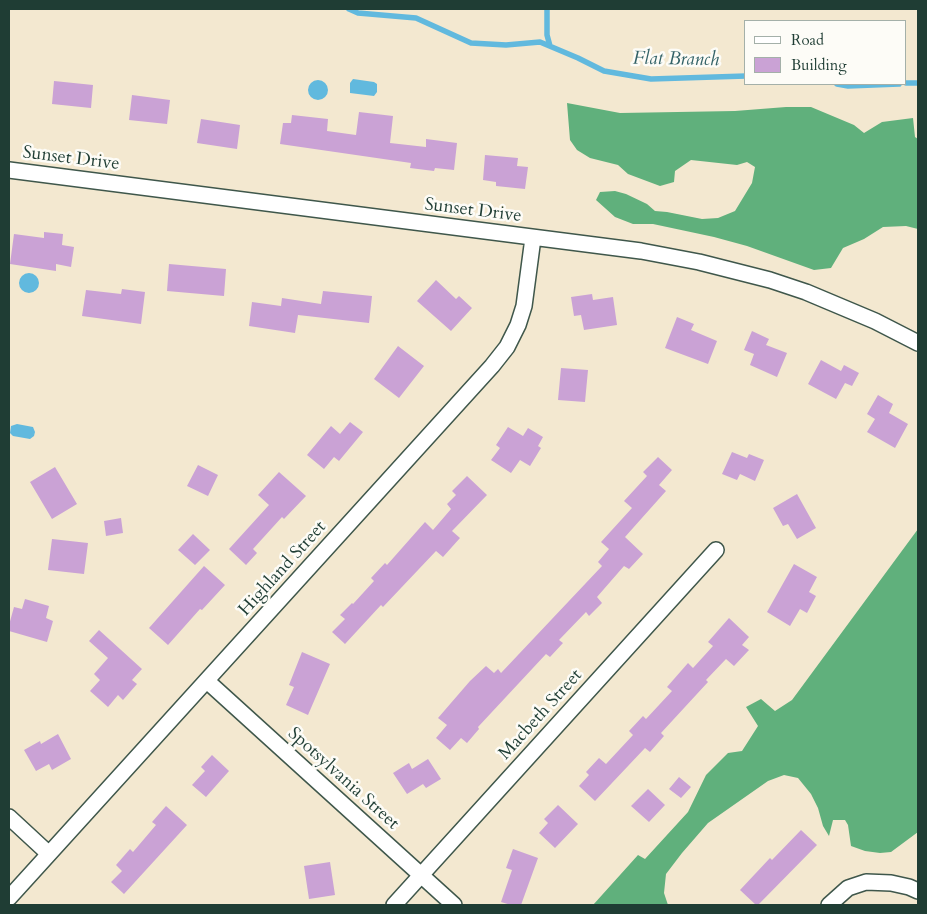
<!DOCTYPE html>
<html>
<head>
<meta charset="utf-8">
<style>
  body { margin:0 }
  #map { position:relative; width:927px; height:914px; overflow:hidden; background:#f3e8d0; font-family:Cardo,serif }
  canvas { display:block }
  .frame { position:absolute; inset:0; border:10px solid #1f3d34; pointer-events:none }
  .legend { position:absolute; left:744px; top:20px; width:162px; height:65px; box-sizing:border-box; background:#fdfcf7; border:1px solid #a4b0a9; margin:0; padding:6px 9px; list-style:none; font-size:15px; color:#1f3d34 }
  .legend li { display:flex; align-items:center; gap:10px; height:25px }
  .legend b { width:25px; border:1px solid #a4b0a9 }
</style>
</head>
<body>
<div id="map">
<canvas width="927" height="914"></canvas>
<div class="frame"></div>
<ul class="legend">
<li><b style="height:6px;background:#fff"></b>Road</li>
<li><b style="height:14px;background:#caa2d5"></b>Building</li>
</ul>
</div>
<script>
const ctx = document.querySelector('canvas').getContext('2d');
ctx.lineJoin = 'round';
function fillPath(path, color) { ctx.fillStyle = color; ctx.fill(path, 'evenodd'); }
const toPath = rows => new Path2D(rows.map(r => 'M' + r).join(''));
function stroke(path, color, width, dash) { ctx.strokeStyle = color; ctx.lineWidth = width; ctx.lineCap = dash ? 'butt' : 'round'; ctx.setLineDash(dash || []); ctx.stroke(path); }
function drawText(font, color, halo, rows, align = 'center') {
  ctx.font = font + ' Cardo,serif'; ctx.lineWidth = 5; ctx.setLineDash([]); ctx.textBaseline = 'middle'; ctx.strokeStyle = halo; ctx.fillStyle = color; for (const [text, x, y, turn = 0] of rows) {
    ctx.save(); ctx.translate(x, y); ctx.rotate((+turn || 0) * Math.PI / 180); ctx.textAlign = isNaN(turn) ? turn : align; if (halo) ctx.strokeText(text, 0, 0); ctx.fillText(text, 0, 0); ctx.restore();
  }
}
const forest = toPath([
  [567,103,620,113,735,111,786,107,811,107,854,125,864,133,882,122,913,118,915,137,918,139,918,229,906,226,883,227,864,239,843,248,831,268,814,270,747,246,714,237,653,224,633,224,615,217,596,200,600,192,615,191,626,194,647,204,655,211,667,212,702,219,718,218,735,211,752,183,755,167,747,162,737,165,691,160,675,171,674,182,660,186,628,174,618,165,590,158,577,150,570,140],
  [918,529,918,832,891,852,880,853,865,851,851,846,848,825,845,820,833,820,829,836,823,826,818,808,811,794,798,778,784,775,768,781,708,823,682,853,666,874,664,893,668,905,593,905,638,855,645,859,688,812,706,775,728,753,742,751,758,726,746,707,761,699,775,711,792,700]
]);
const water = toPath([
  [353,79,374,82,377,84,377,92,374,96,350,93,350,83],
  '308 90a10 10 0 1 1 20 0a10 10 0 1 1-20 0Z',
  '19 283a10 10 0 1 1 20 0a10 10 0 1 1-20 0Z',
  [17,424,33,427,35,432,34,436,30,439,13,436,10,433,11,426]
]);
const stream = toPath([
  [349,9,358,13,416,18,471,43,506,45,540,42,578,58,604,71,651,79,746,76],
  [547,9,547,35,550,46],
  [906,83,918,83],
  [837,84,848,86,899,84]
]);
const building = toPath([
  [54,81,93,85,91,108,52,104],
  [132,95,170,100,167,124,129,120],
  [359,112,393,116,390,143,426,147,426,139,457,143,454,170,435,168,434,171,410,168,411,163,280,144,283,123,291,123,292,115,328,119,327,131,356,135],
  [201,119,240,125,237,149,197,143],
  [485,155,518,158,517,166,528,167,525,189,496,186,496,182,483,180],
  [44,232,63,234,62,245,74,247,71,267,56,264,56,271,10,264,14,234,44,238],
  [169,264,226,269,224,296,167,291],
  [436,280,456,299,459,296,472,308,451,331,417,301],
  [122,289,145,292,141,324,82,316,86,290,121,294],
  [323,291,372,296,369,323,298,315,295,333,249,326,252,302,281,306,282,298,321,304],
  [592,294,593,300,613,297,617,325,584,330,581,315,574,316,571,297],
  [677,317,694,324,691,330,717,341,708,364,665,348],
  [752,331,769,339,766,345,787,353,777,377,750,365,754,354,744,350],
  [398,346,424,366,399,398,374,379],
  [821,360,841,371,844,365,859,373,852,386,845,383,836,399,808,384],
  [561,368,588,370,585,402,558,400],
  [878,395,893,404,889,413,908,424,895,448,867,432,875,419,867,414],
  [350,422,363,432,339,461,334,457,324,469,307,455,331,426,340,434],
  [508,427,523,436,528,428,543,437,538,446,541,448,530,466,520,460,511,473,491,460,500,448,496,445],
  [732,452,747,458,749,454,764,460,755,481,740,474,737,480,722,474],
  [658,457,672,470,659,485,666,491,625,537,643,554,629,569,624,566,597,597,602,603,589,616,586,612,559,640,563,643,550,657,546,654,478,727,479,729,467,743,461,738,450,750,436,738,447,725,438,718,470,681,486,666,494,673,498,669,501,673,602,566,598,562,609,549,601,542,632,508,624,501,647,476,643,472],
  [198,465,218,475,208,496,187,486],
  [55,467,77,504,52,519,30,482],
  [279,472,306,496,284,519,282,517,253,549,257,553,246,565,229,549,269,505,258,495],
  [467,476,487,495,452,531,460,538,443,557,436,551,383,607,381,605,345,644,332,632,345,619,340,615,352,603,353,604,374,581,371,578,385,563,387,565,425,522,433,530,451,509,447,504,456,495,452,491],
  [797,494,816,528,797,539,788,524,783,526,773,508],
  [121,518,123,533,106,536,104,521],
  [193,534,210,550,195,565,178,550],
  [52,539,88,543,84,574,48,570],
  [794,564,817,577,809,592,816,596,807,613,800,609,790,626,767,612],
  [204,566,225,585,202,610,200,609,168,645,149,628],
  [25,599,49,606,46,618,53,621,47,642,9,631,9,625,14,607,22,609],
  [729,618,749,637,742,645,749,650,734,666,726,659,706,680,708,682,661,733,664,736,650,752,645,748,595,801,579,786,589,775,586,772,599,758,606,764,633,735,629,731,643,716,646,719,672,691,667,687,688,663,693,668,713,646,708,642],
  [99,630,142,669,132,680,137,684,123,700,118,695,108,707,90,691,100,680,94,674,108,658,89,641],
  [302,652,330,664,308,715,286,705,294,687,289,685],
  [58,734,71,759,52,770,49,764,36,771,24,750,40,741,41,744],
  [212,755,229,771,206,797,192,785,205,771,201,767],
  [428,759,441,779,426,788,423,784,407,794,393,773,409,763,412,769],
  [679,777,691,787,681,798,669,789],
  [648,789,665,805,649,822,631,806],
  [558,805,578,824,555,848,539,833,548,823,544,819],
  [166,806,187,825,124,894,111,882,122,871,116,865,130,849,133,852,156,825,152,822],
  [801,830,817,845,758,905,756,905,740,890,770,858,772,860],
  [513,849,538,858,521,905,511,905,501,902,512,870,506,868],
  [330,862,335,895,309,899,304,866]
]);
const minor = toPath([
  [9,170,641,251,699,262,770,280,806,292,875,321,918,343],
  [207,681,454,905],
  [9,817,49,854],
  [9,898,492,366,507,347,518,325,524,306,533,238],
  [394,905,716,550],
  [829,905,848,888,866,882,891,883,909,887,918,891]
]);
const streetNames = [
  ["Sunset Drive",71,159,7],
  ["Sunset Drive",473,211,7],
  ["Highland Street",283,569,-48],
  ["Macbeth Street",541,715,-48],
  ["Spotsylvania Street",343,779,42]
];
const waterNames = [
  ["Flat Branch",676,60,1]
];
fillPath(forest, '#60b07c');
fillPath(water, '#61b9de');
stroke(stream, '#61b9de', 5.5);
fillPath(building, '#caa2d5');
stroke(minor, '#3f574b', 18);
stroke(minor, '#fff', 15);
drawText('18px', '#1f3d34', '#fdfcf7', streetNames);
drawText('italic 19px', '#336267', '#fdfcf7', waterNames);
</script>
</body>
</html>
